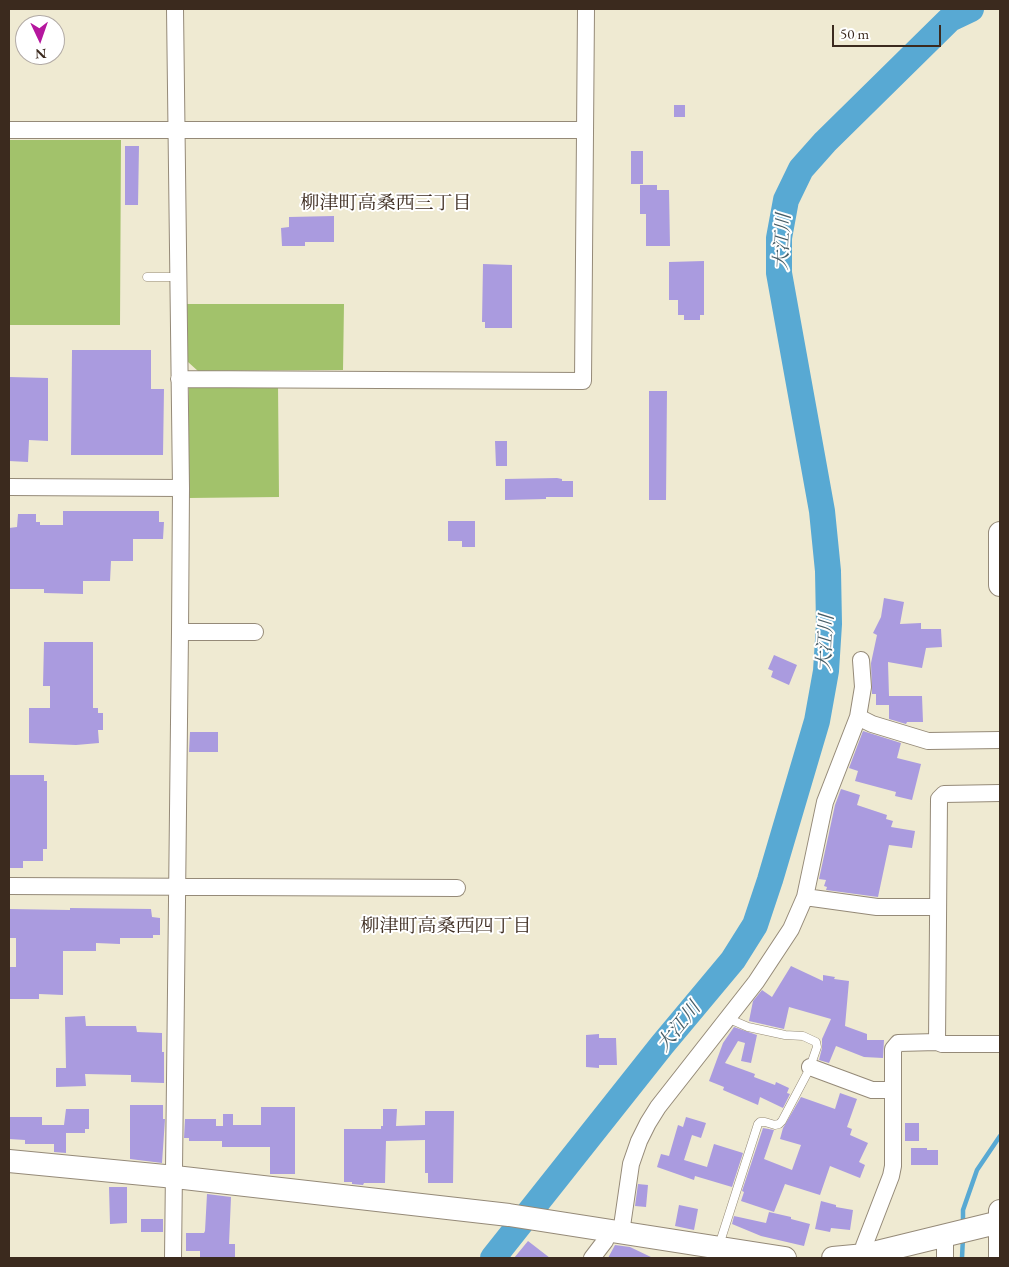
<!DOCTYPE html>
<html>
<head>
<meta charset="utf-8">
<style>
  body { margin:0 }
  #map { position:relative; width:1009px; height:1267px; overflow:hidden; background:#efead2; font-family:"EB Garamond",serif }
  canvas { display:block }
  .frame { position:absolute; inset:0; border:10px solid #3b2a1e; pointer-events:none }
  .north { position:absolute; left:15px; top:15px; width:50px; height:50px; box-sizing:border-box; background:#fff; border:1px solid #b1aaa5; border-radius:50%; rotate:177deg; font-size:14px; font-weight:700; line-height:20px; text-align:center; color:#3b2a1e }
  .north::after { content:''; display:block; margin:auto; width:18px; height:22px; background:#b5179e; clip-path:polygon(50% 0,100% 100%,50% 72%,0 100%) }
  .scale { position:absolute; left:832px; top:25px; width:109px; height:22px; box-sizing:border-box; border:2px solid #3b2a1e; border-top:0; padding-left:6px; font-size:15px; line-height:18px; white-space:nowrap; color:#3b2a1e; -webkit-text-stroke:4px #fff; paint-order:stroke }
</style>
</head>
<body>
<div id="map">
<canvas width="1009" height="1267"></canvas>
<div class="frame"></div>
<div class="north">N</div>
<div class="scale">50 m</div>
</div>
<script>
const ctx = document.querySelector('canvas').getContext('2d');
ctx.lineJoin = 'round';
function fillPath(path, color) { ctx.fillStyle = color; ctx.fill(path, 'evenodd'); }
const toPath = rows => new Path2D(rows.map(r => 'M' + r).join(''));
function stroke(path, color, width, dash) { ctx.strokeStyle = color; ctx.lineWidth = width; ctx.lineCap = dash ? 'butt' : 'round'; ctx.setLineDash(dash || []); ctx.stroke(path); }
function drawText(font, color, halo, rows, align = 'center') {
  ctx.font = font + ' "EB Garamond","Noto Serif JP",serif'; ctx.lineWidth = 4; ctx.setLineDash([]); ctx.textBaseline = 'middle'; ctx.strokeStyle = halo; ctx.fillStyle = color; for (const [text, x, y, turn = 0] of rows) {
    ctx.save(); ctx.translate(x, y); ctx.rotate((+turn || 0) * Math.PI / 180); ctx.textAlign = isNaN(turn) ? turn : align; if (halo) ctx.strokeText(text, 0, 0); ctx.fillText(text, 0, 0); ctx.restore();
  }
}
const green = toPath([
  [9,140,121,140,120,325,9,325],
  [187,304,344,304,343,370,198,371,188,362],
  [189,384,278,384,279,497,188,498]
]);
const stream = toPath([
  [963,1224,963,1210,977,1170,1000,1136],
  [962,1258,963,1237]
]);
const river = toPath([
  [493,1258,662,1045,733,960,755,925,770,880,817,721,826,671,829,624,828,571,822,511,779,273,779,238,786,200,801,169,825,142,950,19,971,9]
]);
const building = toPath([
  [674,105,685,105,685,117,674,117],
  [125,146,139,146,138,205,125,205],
  [631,151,643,151,643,184,631,184],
  [640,185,657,185,657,190,669,190,670,246,646,246,646,214,640,214],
  [334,216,334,242,305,242,305,246,282,246,281,228,289,227,289,217],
  [704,261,704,315,700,315,700,320,684,320,684,315,678,315,678,300,669,300,669,262],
  [483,264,512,265,512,328,485,328,485,322,482,322],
  [72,350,151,350,151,389,164,389,163,455,71,455],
  [9,377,48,378,48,441,29,440,28,462,9,461],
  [649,391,667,391,666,500,649,500],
  [495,441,507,441,507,466,496,466],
  [557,478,562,479,562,481,573,481,573,497,546,497,546,499,505,500,505,479],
  [63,511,159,511,159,522,164,522,163,539,133,539,133,561,111,561,110,581,83,581,83,594,44,593,44,589,9,589,9,528,17,527,18,514,36,514,36,522,40,522,40,525,63,525],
  [448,521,475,521,475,547,462,547,462,541,448,541],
  [884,598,904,602,900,624,921,623,921,629,941,629,942,647,926,648,922,668,888,662,889,696,922,696,923,722,907,722,906,724,889,719,889,705,876,705,876,694,872,694,871,663,877,635,873,633,881,617],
  [44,642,93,642,93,708,98,708,98,713,103,713,103,730,98,730,99,743,76,745,29,743,29,708,50,708,50,686,43,686],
  [774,655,797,665,789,685,771,677,773,671,768,669],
  [863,731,901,743,897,758,921,764,912,800,895,796,896,792,855,781,858,771,849,768],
  [190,732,218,732,218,752,189,752],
  [9,775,44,775,44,781,47,781,47,849,43,849,43,861,23,861,23,868,9,868],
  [841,789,860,795,857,805,887,815,886,819,893,821,891,827,915,831,912,848,889,845,878,897,826,890,827,887,824,886,826,880,819,879,835,805],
  [70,908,151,909,152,917,160,918,160,935,153,935,153,938,120,938,120,944,96,943,96,951,63,951,63,995,39,994,39,999,9,999,9,967,16,967,16,938,9,938,9,909,70,910],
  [791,966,823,981,823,975,835,977,834,979,849,981,845,1026,867,1034,867,1040,884,1040,883,1058,864,1057,836,1046,829,1063,819,1060,822,1048,822,1039,831,1019,789,1007,784,1029,749,1021,753,1001,762,990,772,997],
  [85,1016,86,1026,136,1026,137,1032,162,1033,162,1052,164,1052,164,1083,131,1082,131,1075,85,1074,86,1086,56,1087,56,1068,66,1068,65,1017],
  [734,1027,757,1035,751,1063,741,1061,745,1043,738,1041,725,1063,755,1074,754,1077,775,1085,776,1082,789,1088,787,1093,790,1094,783,1108,760,1097,758,1105,723,1090,724,1087,709,1081,723,1043],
  [599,1034,599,1038,616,1038,617,1065,599,1065,599,1068,586,1067,586,1035],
  [840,1093,857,1099,847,1127,852,1129,850,1135,868,1143,859,1162,865,1165,860,1178,830,1166,820,1195,785,1184,774,1212,741,1201,744,1192,742,1191,763,1128,774,1130,764,1159,792,1170,801,1145,780,1139,783,1128,801,1097,835,1109],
  [130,1105,163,1105,163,1119,165,1119,162,1163,130,1159],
  [261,1107,295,1107,295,1174,270,1174,270,1147,222,1147,222,1141,189,1141,189,1138,184,1138,185,1119,216,1119,216,1126,223,1126,223,1114,233,1114,233,1125,261,1125],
  [66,1109,89,1109,89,1129,85,1129,85,1133,66,1133,66,1153,54,1152,54,1144,25,1144,25,1140,9,1139,9,1117,42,1117,42,1125,64,1125],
  [383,1109,397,1109,396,1126,425,1125,425,1111,454,1111,453,1183,428,1183,428,1173,425,1173,425,1140,386,1141,385,1183,364,1183,363,1185,352,1184,352,1182,344,1182,344,1129,381,1129,381,1126,383,1126],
  [686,1117,706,1123,701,1138,692,1135,684,1160,707,1167,714,1144,743,1153,732,1187,695,1176,694,1180,657,1167,661,1154,669,1156,678,1125,683,1127],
  [905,1123,919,1123,919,1141,905,1141],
  [911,1148,927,1148,927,1150,938,1150,938,1165,911,1165],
  [638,1184,648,1185,646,1207,635,1206],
  [109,1187,127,1187,127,1223,110,1224],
  [207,1194,231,1197,229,1244,235,1244,235,1258,200,1258,200,1251,186,1251,186,1233,204,1233,205,1231],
  [821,1201,836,1205,836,1207,853,1210,850,1230,831,1228,830,1232,815,1229],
  [679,1205,698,1209,694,1230,675,1226],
  [769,1212,791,1217,791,1219,810,1224,804,1246,761,1236,732,1224,734,1216,766,1223],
  [141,1219,163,1219,163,1232,141,1232],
  [528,1241,550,1258,514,1258],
  [615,1245,630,1247,653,1258,608,1258]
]);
const lane = toPath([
  [147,277,177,277],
  [721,1247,721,1239,758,1124,760,1122,765,1122,775,1125,779,1124,782,1121,809,1070,817,1047,816,1042,803,1036,785,1035,748,1027,727,1018]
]);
const street = toPath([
  [9,130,585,130],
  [179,379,583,381,586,9],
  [9,487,181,488],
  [180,632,255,632],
  [858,717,872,724,928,741,1000,740],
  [9,886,457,888],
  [805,897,877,907,937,907],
  [937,1042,942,1044,1000,1044],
  [810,1067,872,1090,893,1090],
  [621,1233,631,1164,639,1141,648,1123,658,1107,756,982,791,929,805,897,825,802,858,717,863,687,861,660],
  [945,1236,945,1258],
  [865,1255,864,1246,891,1176,893,1166,893,1049,898,1043,937,1042,939,799,944,794,1000,793],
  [173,1258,180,632,181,488,175,9],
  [592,1258,605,1241,609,1231]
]);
const secondary = toPath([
  [1000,533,1000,585],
  [9,1161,175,1177,509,1215,785,1258],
  [833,1258,865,1255,1000,1222],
  [1000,1258,1000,1211]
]);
const neighbourhoodNames = [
  ["柳津町高桑西三丁目",386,204],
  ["柳津町高桑西四丁目",446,927]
];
const waterNames = [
  ["大江川",783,242,-87],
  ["大江川",826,643,-87],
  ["大江川",679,1027,-51]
];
fillPath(green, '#a2c26b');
stroke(stream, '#58a9d3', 4.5);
stroke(river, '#58a9d3', 26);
fillPath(building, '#aa9bdf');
stroke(lane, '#958a78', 9);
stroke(street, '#958a78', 18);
stroke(secondary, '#958a78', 24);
stroke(lane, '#fff', 8);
stroke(street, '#fff', 16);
stroke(secondary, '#fff', 22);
drawText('19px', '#3b2a1e', '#fff', neighbourhoodNames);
drawText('italic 19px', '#475d66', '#fff', waterNames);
</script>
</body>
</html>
